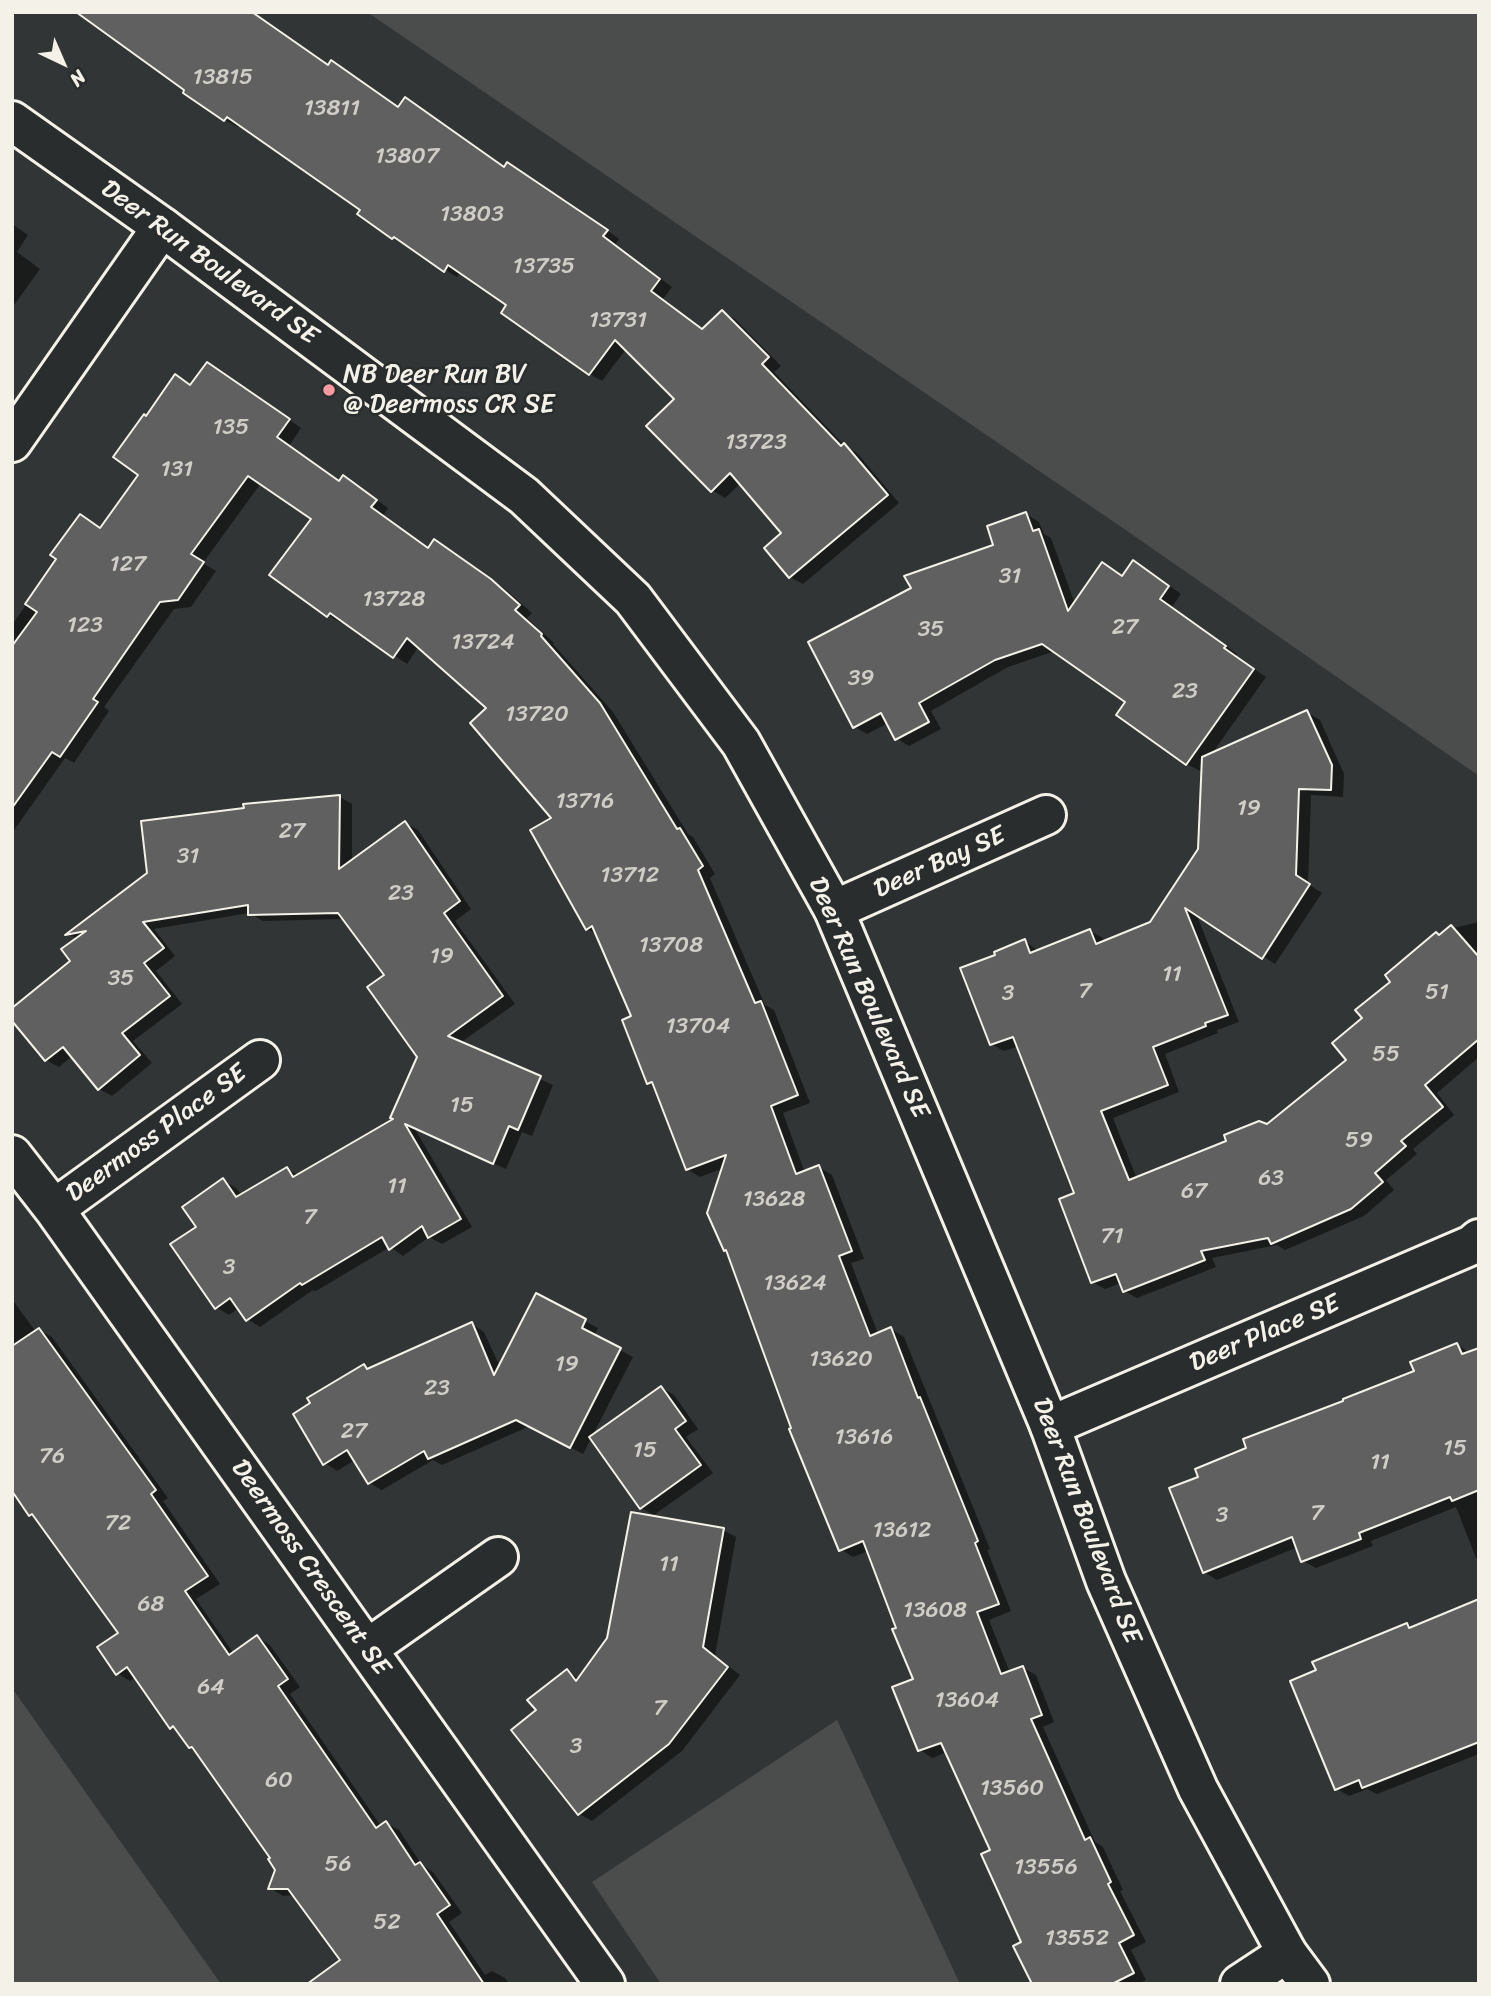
<!DOCTYPE html>
<html>
<head>
<meta charset="utf-8">
<style>
  body { margin:0 }
  #map { position:relative; width:1491px; height:1996px; overflow:hidden; background:#323535; font-family:Sriracha,sans-serif }
  canvas { display:block }
  .frame { position:absolute; inset:0; border:14px solid #f4f1e8; pointer-events:none }
  .north { position:absolute; left:28px; top:28px; width:70px; height:70px; -webkit-text-stroke:5px #2a2d2e; paint-order:stroke; rotate:136deg; font-size:19px; font-weight:700; line-height:28px; text-align:center; color:#f4f1e8 }
  .north::after { content:''; display:block; margin:auto; width:24px; height:32px; background:#f4f1e8; clip-path:polygon(50% 0,100% 100%,50% 72%,0 100%) }
</style>
</head>
<body>
<div id="map">
<canvas width="1491" height="1996"></canvas>
<div class="frame"></div>
<div class="north">N</div>
</div>
<script>
const ctx = document.querySelector('canvas').getContext('2d');
ctx.lineJoin = 'round';
function fillPath(path, color) { ctx.fillStyle = color; ctx.fill(path, 'evenodd'); }
const toPath = rows => new Path2D(rows.map(r => 'M' + r).join(''));
function stroke(path, color, width, dash) { ctx.strokeStyle = color; ctx.lineWidth = width; ctx.lineCap = dash ? 'butt' : 'round'; ctx.setLineDash(dash || []); ctx.stroke(path); }
function drawText(font, color, halo, rows, align = 'center') {
  ctx.font = font + ' Sriracha,sans-serif'; ctx.lineWidth = 5; ctx.setLineDash([]); ctx.textBaseline = 'middle'; ctx.strokeStyle = halo; ctx.fillStyle = color; for (const [text, x, y, turn = 0] of rows) {
    ctx.save(); ctx.translate(x, y); ctx.rotate((+turn || 0) * Math.PI / 180); ctx.textAlign = isNaN(turn) ? turn : align; if (halo) ctx.strokeText(text, 0, 0); ctx.fillText(text, 0, 0); ctx.restore();
  }
}
const green = toPath([
  [367,12,1479,12,1479,776,1133,535],
  [12,1688,173,1916,221,1984,12,1984],
  [837,1720,960,1984,661,1984,592,1882]
]);
const shadow = toPath([
  [79,12,256,12,255,15,329,66,399,109,566,200,619,239,615,245,672,287,663,299,703,330,722,312,735,319,781,366,774,372,845,446,857,453,899,503,803,584,790,577,783,533,741,483,725,498,712,490,676,399,626,349,602,381,590,374,508,305,461,272,457,277,393,237,362,209,240,124,238,127,225,120],
  [12,224,28,235,17,252,40,269,12,308],
  [220,372,301,428,289,446,340,482,356,485,388,508,383,516,429,549,435,541,448,548,504,588,532,613,527,618,554,643,553,644,613,712,688,834,693,837,715,874,710,878,765,1005,774,1010,810,1103,783,1113,805,1173,819,1167,832,1175,864,1259,851,1263,878,1334,891,1329,904,1337,990,1549,987,1550,1011,1611,989,1620,1010,1673,1023,1668,1036,1675,1054,1722,1043,1727,1095,1842,1103,1847,1123,1890,1120,1891,1146,1942,1131,1950,1146,1980,1138,1984,1034,1984,992,1851,947,1752,932,1758,920,1750,915,1680,898,1628,868,1551,853,1557,840,1549,794,1429,724,1168,700,1177,687,1169,656,1087,648,1083,633,1017,598,935,587,929,554,818,489,708,419,646,407,664,343,620,341,623,328,615,313,519,261,483,203,563,216,571,191,607,174,609,104,707,109,711,74,763,65,758,12,833,12,625,58,559,101,529,141,474,147,418,192,386],
  [1026,514,1039,522,1044,534,1051,538,1075,604,1123,578,1147,570,1181,594,1172,607,1237,654,1235,656,1266,677,1211,755,1307,712,1320,720,1344,774,1343,797,1311,795,1308,884,1322,893,1275,964,1196,913,1239,1022,1217,1030,1218,1033,1165,1054,1179,1092,1113,1118,1137,1179,1267,1126,1348,1060,1364,1018,1393,982,1440,936,1449,929,1479,922,1479,1057,1437,1093,1454,1115,1413,1149,1417,1154,1386,1180,1394,1190,1364,1216,1285,1250,1277,1245,1212,1258,1216,1267,1137,1298,1124,1291,1121,1283,1105,1289,1092,1282,1077,1194,1019,1046,1004,1051,991,1044,998,956,1025,941,1038,951,1090,931,1103,938,1104,943,1152,924,1199,850,1203,766,1200,771,1187,764,1128,702,1055,651,1008,667,931,711,941,729,909,746,896,738,888,723,867,734,855,727,996,546],
  [340,797,352,804,352,862,405,823,418,830,471,909,455,921,515,1004,460,1043,553,1085,532,1136,522,1132,506,1169,415,1129,472,1227,442,1244,429,1237,403,1256,390,1247,316,1291,313,1290,260,1327,247,1319,239,1308,229,1315,216,1307,198,1228,223,1180,236,1188,242,1195,287,1169,298,1175,396,1119,419,1057,387,976,345,919,263,921,249,913,154,929,175,956,156,971,182,1004,133,1041,152,1063,112,1096,99,1089,72,1056,59,1067,46,1060,78,939,69,934,149,874],
  [537,1296,598,1328,594,1336,633,1357,583,1454,530,1426,442,1465,433,1460,382,1490,369,1483,355,1460,337,1471,325,1463,364,1366,370,1370,472,1324,484,1332,500,1367],
  [12,1299,36,1332,39,1330,52,1337,168,1498,163,1501,220,1584,196,1599,234,1654,257,1637,270,1645,300,1687,290,1694,381,1826,386,1823,399,1830,422,1865,433,1872,462,1913,449,1922,485,1975,492,1971,505,1978,509,1984,349,1984,342,1960,295,1895,283,1896,270,1888,277,1870,272,1858,196,1750,190,1747,180,1733,171,1727,136,1677,130,1681,117,1673,120,1633,38,1519,31,1514,17,1494,12,1492],
  [1457,1345,1471,1353,1479,1447,1479,1559,1476,1558,1456,1507,1371,1541,1373,1546,1316,1568,1303,1561,1298,1547,1217,1580,1204,1572,1200,1477,1248,1449,1346,1402,1416,1372],
  [662,1388,674,1395,698,1429,686,1437,713,1473,654,1515,641,1508],
  [723,1530,736,1537,715,1656,740,1675,682,1751,592,1821,579,1814,538,1711,567,1671,579,1679],
  [1479,1600,1479,1754,1377,1794,1367,1789,1349,1796,1336,1788,1407,1625,1413,1628]
]);
const building = toPath([
  [76,12,252,12,328,65,331,60,398,107,405,97,504,167,507,162,608,230,603,236,660,279,651,291,702,329,722,310,769,357,762,364,841,446,844,443,888,495,789,578,764,548,781,533,730,473,711,492,646,426,674,399,615,340,589,375,501,313,506,305,448,265,444,272,394,237,392,239,357,214,360,210,227,117,224,121,183,93,184,90,76,12],
  [207,362,290,419,277,437,339,481,343,475,377,500,371,507,428,548,434,539,491,579,520,605,515,610,542,634,541,636,600,703,677,829,680,828,703,866,698,870,755,1003,761,1001,798,1095,771,1106,796,1174,819,1165,852,1251,839,1256,870,1336,891,1327,918,1398,920,1397,978,1541,975,1543,999,1604,977,1612,1001,1674,1023,1666,1042,1715,1031,1719,1085,1840,1090,1837,1111,1882,1108,1884,1134,1935,1119,1943,1134,1973,1112,1984,1032,1984,1013,1946,1021,1942,981,1854,990,1850,941,1743,918,1751,892,1687,913,1679,892,1629,896,1628,863,1541,839,1551,789,1429,791,1428,726,1250,724,1251,707,1213,726,1155,686,1170,652,1082,647,1084,622,1020,631,1016,592,926,586,930,530,830,551,818,470,723,486,708,407,638,393,658,330,613,327,617,269,575,311,519,248,476,191,554,204,562,178,600,160,602,93,699,98,702,60,757,52,752,12,808,12,646,37,612,25,604,56,559,50,555,80,514,100,528,138,475,113,457,144,414,146,416,175,374,190,385,207,362],
  [1026,512,1033,531,1039,529,1068,611,1102,562,1122,576,1133,560,1169,586,1160,599,1226,646,1224,648,1254,669,1186,765,1116,715,1125,702,1042,644,995,660,919,703,929,722,895,740,881,713,853,728,808,642,911,588,904,576,993,545,987,526,1026,512],
  [1307,710,1332,765,1331,790,1299,789,1296,875,1310,884,1262,959,1185,908,1228,1015,1205,1023,1206,1026,1153,1047,1168,1085,1101,1111,1129,1180,1226,1141,1224,1135,1259,1121,1267,1124,1346,1060,1332,1043,1362,1018,1355,1010,1390,982,1385,975,1436,932,1439,935,1451,925,1479,957,1479,1039,1425,1085,1443,1107,1401,1141,1406,1146,1375,1173,1383,1182,1351,1209,1271,1244,1268,1238,1201,1251,1205,1260,1123,1292,1116,1274,1091,1283,1059,1199,1074,1193,1013,1037,990,1045,960,968,995,955,994,952,1025,939,1030,953,1090,929,1096,944,1150,922,1198,849,1202,757,1307,710],
  [340,795,339,869,405,821,460,901,444,913,503,996,448,1036,541,1076,518,1130,509,1126,493,1164,405,1124,461,1219,428,1238,422,1226,389,1250,382,1237,302,1285,300,1283,246,1321,230,1298,215,1309,170,1244,196,1227,182,1207,223,1178,236,1197,287,1167,293,1177,393,1119,390,1118,417,1057,367,987,384,975,338,913,248,915,248,905,143,922,164,948,144,963,170,996,122,1033,140,1055,98,1090,63,1047,45,1061,12,1021,12,1008,70,961,61,949,86,931,65,935,147,873,141,821,244,808,243,804,340,795],
  [536,1293,586,1319,582,1328,621,1348,570,1448,516,1420,428,1459,424,1451,368,1484,347,1450,323,1465,293,1414,310,1403,307,1398,364,1364,367,1369,472,1322,494,1375,536,1293],
  [39,1328,156,1490,151,1494,208,1576,185,1591,229,1655,257,1635,288,1679,278,1686,376,1828,386,1821,415,1865,420,1862,450,1905,437,1914,484,1984,307,1984,340,1960,288,1889,268,1889,275,1870,268,1859,270,1858,192,1747,189,1748,173,1726,170,1729,127,1667,116,1675,97,1647,118,1633,32,1514,29,1516,12,1491,12,1346,39,1328],
  [1457,1343,1462,1354,1479,1348,1479,1490,1452,1501,1450,1497,1359,1533,1361,1539,1301,1562,1292,1537,1203,1573,1169,1488,1198,1477,1195,1469,1246,1448,1243,1439,1343,1401,1343,1399,1414,1371,1410,1362,1457,1343],
  [661,1386,686,1421,675,1429,701,1465,640,1509,589,1437,661,1386],
  [631,1512,724,1528,703,1647,728,1667,669,1744,578,1815,511,1730,536,1710,527,1700,567,1669,576,1681,607,1638,631,1512],
  [1479,1599,1479,1742,1362,1788,1359,1780,1335,1790,1290,1681,1316,1670,1312,1662,1407,1623,1409,1628,1479,1599]
]);
const minor = toPath([
  [12,442,162,227],
  [834,910,1046,815],
  [12,1155,54,1209,605,1984],
  [54,1209,260,1060],
  [1050,1426,1472,1245,1479,1239],
  [367,1649,498,1557],
  [1240,1984,1287,1953]
]);
const tertiary = toPath([
  [12,121,162,227,524,496,633,599,741,743,834,910,1050,1426,1106,1581,1198,1789,1287,1953,1310,1984]
]);
const markers = [
  [329,390,7,"#ff9aa2"]
];
const numberNames = [
  ["13815",223,78],
  ["13811",332,109],
  ["13807",407,157],
  ["13803",472,215],
  ["13735",544,267],
  ["13731",618,321],
  ["135",231,428],
  ["13723",756,443],
  ["131",177,470],
  ["127",128,565],
  ["31",1010,577],
  ["13728",394,600],
  ["123",85,626],
  ["27",1125,628],
  ["35",931,630],
  ["13724",483,643],
  ["39",861,679],
  ["23",1185,692],
  ["13720",537,715],
  ["13716",585,802],
  ["19",1249,809],
  ["27",292,832],
  ["31",188,857],
  ["13712",630,876],
  ["23",401,894],
  ["13708",671,946],
  ["19",442,957],
  ["11",1172,975],
  ["35",121,979],
  ["7",1085,992],
  ["51",1437,993],
  ["3",1008,994],
  ["13704",698,1027],
  ["55",1386,1055],
  ["15",462,1106],
  ["59",1359,1141],
  ["63",1271,1179],
  ["11",397,1187],
  ["67",1194,1192],
  ["13628",774,1200],
  ["7",310,1218],
  ["71",1112,1237],
  ["3",229,1268],
  ["13624",795,1284],
  ["13620",841,1360],
  ["19",567,1365],
  ["23",437,1389],
  ["27",354,1432],
  ["13616",864,1438],
  ["15",1455,1449],
  ["15",645,1451],
  ["76",52,1457],
  ["11",1380,1463],
  ["7",1317,1514],
  ["3",1222,1516],
  ["72",118,1524],
  ["13612",902,1531],
  ["11",669,1565],
  ["68",151,1605],
  ["13608",935,1611],
  ["64",211,1688],
  ["13604",967,1701],
  ["7",660,1709],
  ["3",576,1747],
  ["60",279,1781],
  ["13560",1012,1789],
  ["56",338,1865],
  ["13556",1046,1868],
  ["52",387,1923],
  ["13552",1077,1939]
];
const streetNames = [
  ["Deer Run Boulevard SE",209,263,36],
  ["Deer Bay SE",940,863,-24],
  ["Deer Run Boulevard SE",868,998,66],
  ["Deermoss Place SE",157,1134,-36],
  ["Deer Place SE",1265,1334,-23],
  ["Deer Run Boulevard SE",1086,1521,69],
  ["Deermoss Crescent SE",310,1568,55]
];
const poiNames = [
  ["NB Deer Run BV",343,375],
  ["@ Deermoss CR SE",343,405]
];
fillPath(green, '#4b4d4c');
fillPath(shadow, '#0007');
fillPath(building, '#5f605f');
stroke(building, '#f4f1e8', 2);
stroke(minor, '#f4f1e8', 44);
stroke(tertiary, '#f4f1e8', 44);
stroke(minor, '#2a2d2e', 38);
stroke(tertiary, '#2a2d2e', 38);
for (const [x, y, r, color] of markers) { const dot = new Path2D(); dot.arc(x, y, r, 0, 2 * Math.PI); ctx.fillStyle = color; ctx.fill(dot); stroke(dot, '#2a2d2e', 2.5); }
drawText('23px', '#cfcdc6', null, numberNames);
drawText('26px', '#f4f1e8', '#2a2d2e', streetNames);
drawText('26px', '#f4f1e8', '#2a2d2e', poiNames, 'left');
</script>
</body>
</html>
